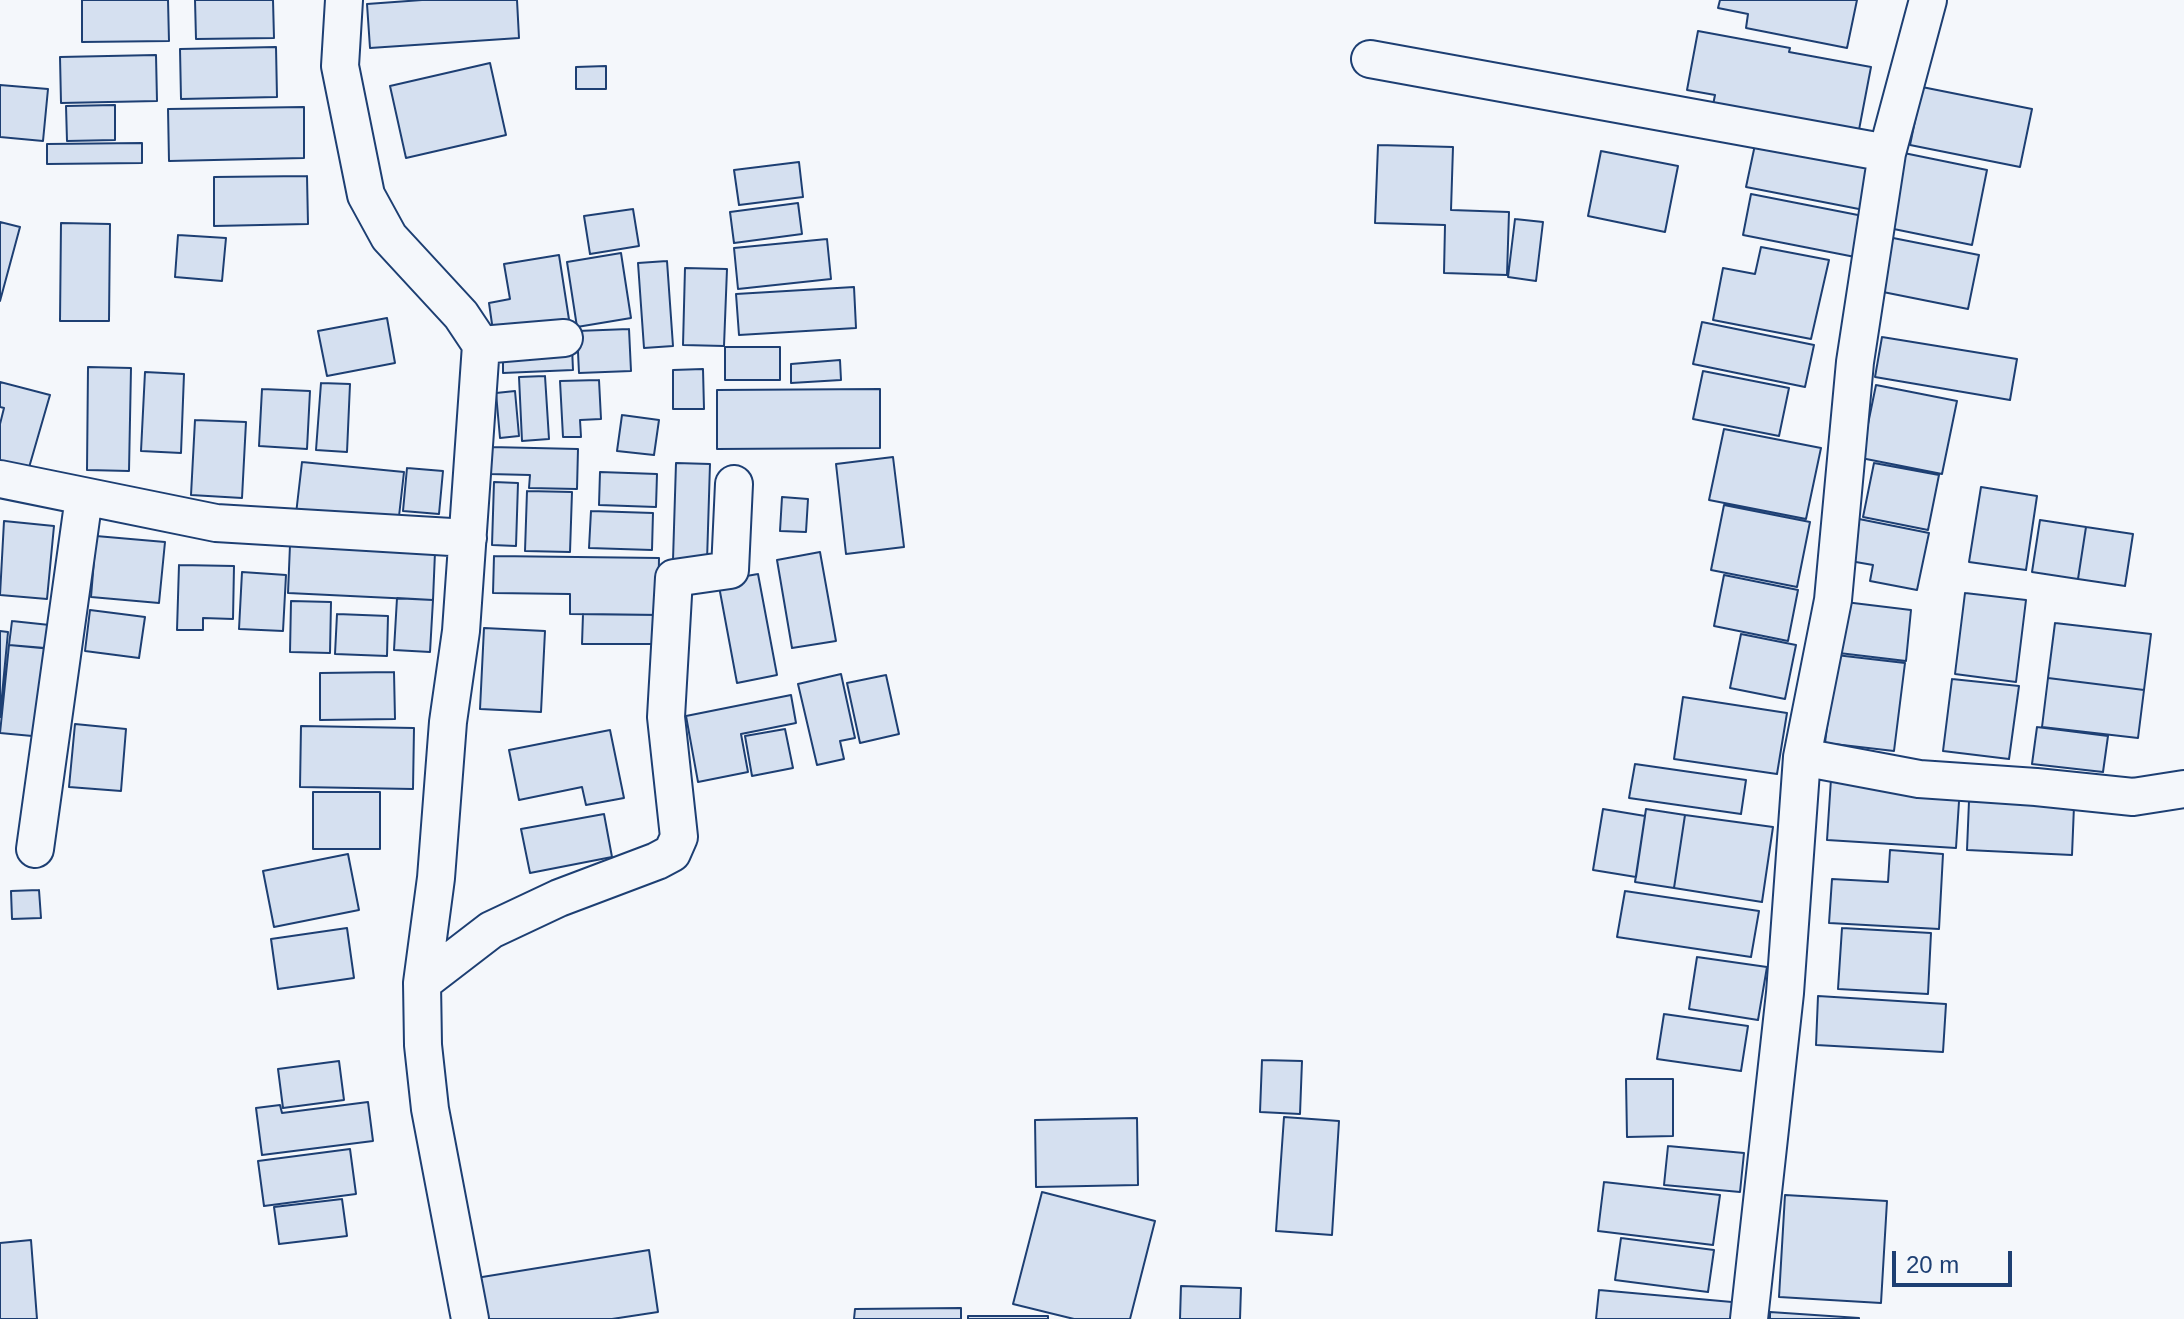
<!DOCTYPE html>
<html>
<head>
<meta charset="utf-8">
<style>
  body { margin:0 }
  #map { position:relative; width:2184px; height:1319px; overflow:hidden; background:#f4f7fb; font-family:Helvetica,sans-serif }
  canvas { display:block }
  .scale { position:absolute; left:1892px; top:1251px; width:120px; height:36px; box-sizing:border-box; border:4px solid #1d3f73; border-top:0; padding-left:10px; font-size:24px; line-height:28px; white-space:nowrap; color:#1d3f73; -webkit-text-stroke:6px #f4f7fb; paint-order:stroke }
</style>
</head>
<body>
<div id="map">
<canvas width="2184" height="1319"></canvas>
<div class="scale">20 m</div>
</div>
<script>
const ctx = document.querySelector('canvas').getContext('2d');
ctx.lineJoin = 'round';
function fillPath(path, color) { ctx.fillStyle = color; ctx.fill(path, 'evenodd'); }
const toPath = rows => new Path2D(rows.map(r => 'M' + r).join(''));
function stroke(path, color, width, dash) { ctx.strokeStyle = color; ctx.lineWidth = width; ctx.lineCap = dash ? 'butt' : 'round'; ctx.setLineDash(dash || []); ctx.stroke(path); }
const building = toPath([
  [82,0,168,0,169,41,82,42,82,0],
  [195,0,273,0,274,38,196,39,195,0],
  [422,0,517,0,519,38,370,48,367,4,422,0],
  [1720,0,1857,0,1847,48,1746,28,1748,14,1718,8,1720,0],
  [1698,31,1790,48,1789,52,1871,67,1858,135,1712,110,1715,95,1687,90,1698,31],
  [276,47,277,97,181,99,180,49,276,47],
  [156,55,157,101,61,103,60,57,156,55],
  [490,63,506,135,406,158,390,86,490,63],
  [606,66,606,89,576,89,576,67,606,66],
  [0,85,48,89,43,141,0,137,0,85],
  [1922,87,2032,109,2020,167,1910,145,1922,87],
  [115,105,115,140,67,141,66,106,115,105],
  [304,107,304,158,169,161,168,109,304,107],
  [1756,140,1873,163,1864,210,1746,187,1756,140],
  [142,143,142,163,47,164,47,144,142,143],
  [1378,145,1453,147,1451,210,1509,212,1507,275,1444,273,1445,225,1375,223,1378,145],
  [1601,151,1678,166,1665,232,1588,216,1601,151],
  [1899,152,1987,170,1972,245,1884,227,1899,152],
  [799,162,803,197,739,205,734,170,799,162],
  [307,176,308,224,214,226,214,177,307,176],
  [1751,194,1863,216,1855,257,1743,235,1751,194],
  [798,203,802,234,734,243,730,212,798,203],
  [633,209,639,246,590,254,584,216,633,209],
  [1515,219,1543,222,1536,281,1508,277,1515,219],
  [0,222,20,227,0,301,0,222],
  [61,223,110,224,109,321,60,321,61,223],
  [178,235,226,238,222,281,175,277,178,235],
  [1888,237,1979,255,1968,309,1878,291,1888,237],
  [827,239,831,279,738,289,734,248,827,239],
  [1761,247,1829,260,1811,339,1713,320,1723,268,1755,274,1761,247],
  [621,253,631,318,577,327,567,262,621,253],
  [559,255,570,326,494,338,489,303,510,299,504,264,559,255],
  [667,261,673,346,644,348,638,263,667,261],
  [685,268,727,269,724,346,683,345,685,268],
  [854,287,856,328,739,335,736,294,854,287],
  [387,318,395,363,327,376,318,331,387,318],
  [1702,322,1814,345,1805,387,1693,364,1702,322],
  [629,329,631,371,579,373,577,331,629,329],
  [1882,337,2017,359,2010,400,1875,377,1882,337],
  [572,347,573,370,503,373,503,350,572,347],
  [725,347,780,347,780,380,725,380,725,347],
  [840,360,841,380,791,383,791,364,840,360],
  [88,367,131,368,129,471,87,470,88,367],
  [703,369,704,409,673,409,673,370,703,369],
  [1703,371,1789,388,1779,436,1693,419,1703,371],
  [145,372,184,374,181,453,141,451,145,372],
  [545,376,549,439,522,441,519,377,545,376],
  [599,380,601,419,580,420,581,437,563,437,560,381,599,380],
  [0,382,50,395,28,471,0,464,0,424,4,408,0,407,0,382],
  [321,383,350,384,347,452,316,450,321,383],
  [1876,385,1957,401,1942,474,1861,458,1876,385],
  [262,389,310,391,307,449,259,446,262,389],
  [880,389,880,448,717,449,717,390,880,389],
  [515,391,519,436,500,438,496,393,515,391],
  [622,415,659,420,654,455,617,451,622,415],
  [195,420,246,422,242,498,191,495,195,420],
  [1724,429,1821,448,1806,519,1709,500,1724,429],
  [490,447,578,449,577,489,529,488,530,475,489,474,490,447],
  [893,457,904,547,846,554,836,464,893,457],
  [302,462,404,472,398,525,296,514,302,462],
  [676,463,710,464,707,561,673,560,676,463],
  [1874,463,1939,475,1928,530,1863,517,1874,463],
  [407,468,443,471,439,514,403,511,407,468],
  [600,472,657,474,656,507,599,505,600,472],
  [494,482,518,483,516,546,492,545,494,482],
  [1981,487,2037,496,2026,570,1969,562,1981,487],
  [527,491,572,492,570,552,525,551,527,491],
  [782,497,808,499,806,532,780,531,782,497],
  [1724,505,1810,522,1797,587,1711,570,1724,505],
  [591,511,653,513,652,550,589,548,591,511],
  [1859,519,1929,533,1917,590,1870,581,1873,565,1850,561,1859,519],
  [2040,520,2086,527,2078,579,2032,572,2040,520],
  [4,521,54,526,47,599,0,595,4,521],
  [2086,527,2133,534,2125,586,2078,579,2086,527],
  [96,536,165,542,159,603,91,597,96,536],
  [290,545,435,552,433,600,288,593,290,545],
  [820,552,836,641,792,648,777,560,820,552],
  [494,556,659,558,658,615,570,614,570,594,493,593,494,556],
  [179,565,234,566,233,619,203,618,203,630,177,630,179,565],
  [242,572,286,575,283,631,239,629,242,572],
  [758,574,777,675,737,683,718,581,758,574],
  [1724,575,1798,590,1788,641,1714,626,1724,575],
  [1965,593,2026,600,2016,682,1955,674,1965,593],
  [397,598,433,600,430,652,394,650,397,598],
  [291,601,331,602,330,653,290,652,291,601],
  [1845,602,1911,610,1906,661,1839,653,1845,602],
  [90,610,145,617,139,658,85,651,90,610],
  [337,614,388,616,387,656,335,654,337,614],
  [583,614,662,615,662,644,582,644,583,614],
  [12,621,59,626,57,649,9,645,12,621],
  [2055,623,2151,634,2144,690,2048,678,2055,623],
  [484,628,545,631,541,712,480,709,484,628],
  [0,631,8,632,0,717,0,631],
  [1741,634,1796,645,1785,699,1730,688,1741,634],
  [9,645,52,649,43,737,0,733,9,645],
  [1836,655,1905,663,1894,751,1825,743,1836,655],
  [394,672,395,719,320,720,320,673,394,672],
  [841,674,855,738,840,741,844,759,817,765,798,684,841,674],
  [886,675,899,734,860,743,847,683,886,675],
  [2048,678,2144,690,2138,738,2042,727,2048,678],
  [1952,679,2019,686,2009,759,1943,751,1952,679],
  [791,695,796,723,741,734,748,772,698,782,686,716,791,695],
  [1683,697,1787,713,1777,774,1674,759,1683,697],
  [75,724,126,729,121,791,69,787,75,724],
  [301,726,414,728,413,789,300,787,301,726],
  [2037,727,2108,736,2103,772,2032,764,2037,727],
  [785,729,793,768,752,776,745,736,785,729],
  [610,730,624,798,586,805,582,787,519,800,509,750,610,730],
  [1635,764,1746,780,1741,814,1629,798,1635,764],
  [1831,779,1960,786,1956,848,1827,840,1831,779],
  [313,792,380,792,380,849,313,849,313,792],
  [1969,801,2074,806,2072,855,1967,850,1969,801],
  [1603,809,1645,816,1636,877,1593,870,1603,809],
  [1646,809,1685,815,1674,888,1635,882,1646,809],
  [604,814,612,857,530,873,521,829,604,814],
  [1685,815,1773,827,1762,902,1674,888,1685,815],
  [1890,850,1943,854,1939,929,1829,923,1832,879,1888,882,1890,850],
  [348,854,359,910,274,927,263,871,348,854],
  [39,890,41,918,12,919,11,891,39,890],
  [1625,891,1759,911,1751,957,1617,937,1625,891],
  [347,928,354,978,278,989,271,939,347,928],
  [1842,928,1931,933,1928,994,1838,989,1842,928],
  [1697,957,1767,967,1758,1020,1689,1009,1697,957],
  [1818,996,1946,1004,1943,1052,1816,1045,1818,996],
  [1664,1014,1748,1026,1741,1071,1657,1059,1664,1014],
  [1262,1060,1302,1061,1300,1114,1260,1112,1262,1060],
  [339,1061,344,1100,283,1108,278,1069,339,1061],
  [1626,1079,1673,1079,1673,1136,1627,1137,1626,1079],
  [368,1102,373,1141,262,1155,256,1108,280,1105,282,1113,368,1102],
  [1284,1117,1339,1121,1332,1235,1276,1231,1284,1117],
  [1137,1118,1138,1185,1036,1187,1035,1120,1137,1118],
  [1668,1146,1744,1153,1740,1192,1664,1185,1668,1146],
  [350,1149,356,1194,264,1206,258,1161,350,1149],
  [1604,1182,1720,1195,1713,1245,1598,1231,1604,1182],
  [1042,1192,1155,1221,1130,1319,1074,1319,1013,1304,1042,1192],
  [1785,1195,1887,1201,1881,1303,1779,1297,1785,1195],
  [342,1199,347,1236,279,1244,274,1207,342,1199],
  [1621,1238,1714,1250,1708,1292,1615,1280,1621,1238],
  [31,1240,37,1319,0,1319,0,1243,31,1240],
  [649,1250,658,1312,612,1319,483,1319,476,1278,649,1250],
  [1181,1286,1241,1288,1240,1319,1180,1319,1181,1286],
  [1599,1290,1732,1302,1731,1319,1596,1319,1599,1290],
  [961,1308,961,1319,854,1319,855,1309,961,1308],
  [1770,1312,1859,1318,1859,1319,1770,1319,1770,1312],
  [968,1316,1048,1316,1048,1319,968,1319,968,1316]
]);
const street = toPath([
  [344,0,340,66,366,195,389,237,461,315,481,345,461,631,448,722,436,878,422,983,423,1045,430,1109,470,1319],
  [1370,59,1887,153],
  [481,345,564,338],
  [0,479,216,523,468,538],
  [1802,757,1919,779,2036,787,2133,797,2184,789],
  [35,849,84,497],
  [422,983,491,930,559,898,657,861,672,853,679,837,666,717,674,578,730,570,734,484],
  [1749,1319,1785,993,1802,757,1833,600,1855,362,1887,153,1928,0]
]);
fillPath(building, '#d5e0f0');
stroke(building, '#1d3f73', 2);
stroke(street, '#1d3f73', 40);
stroke(street, '#f4f7fb', 36);
</script>
</body>
</html>
